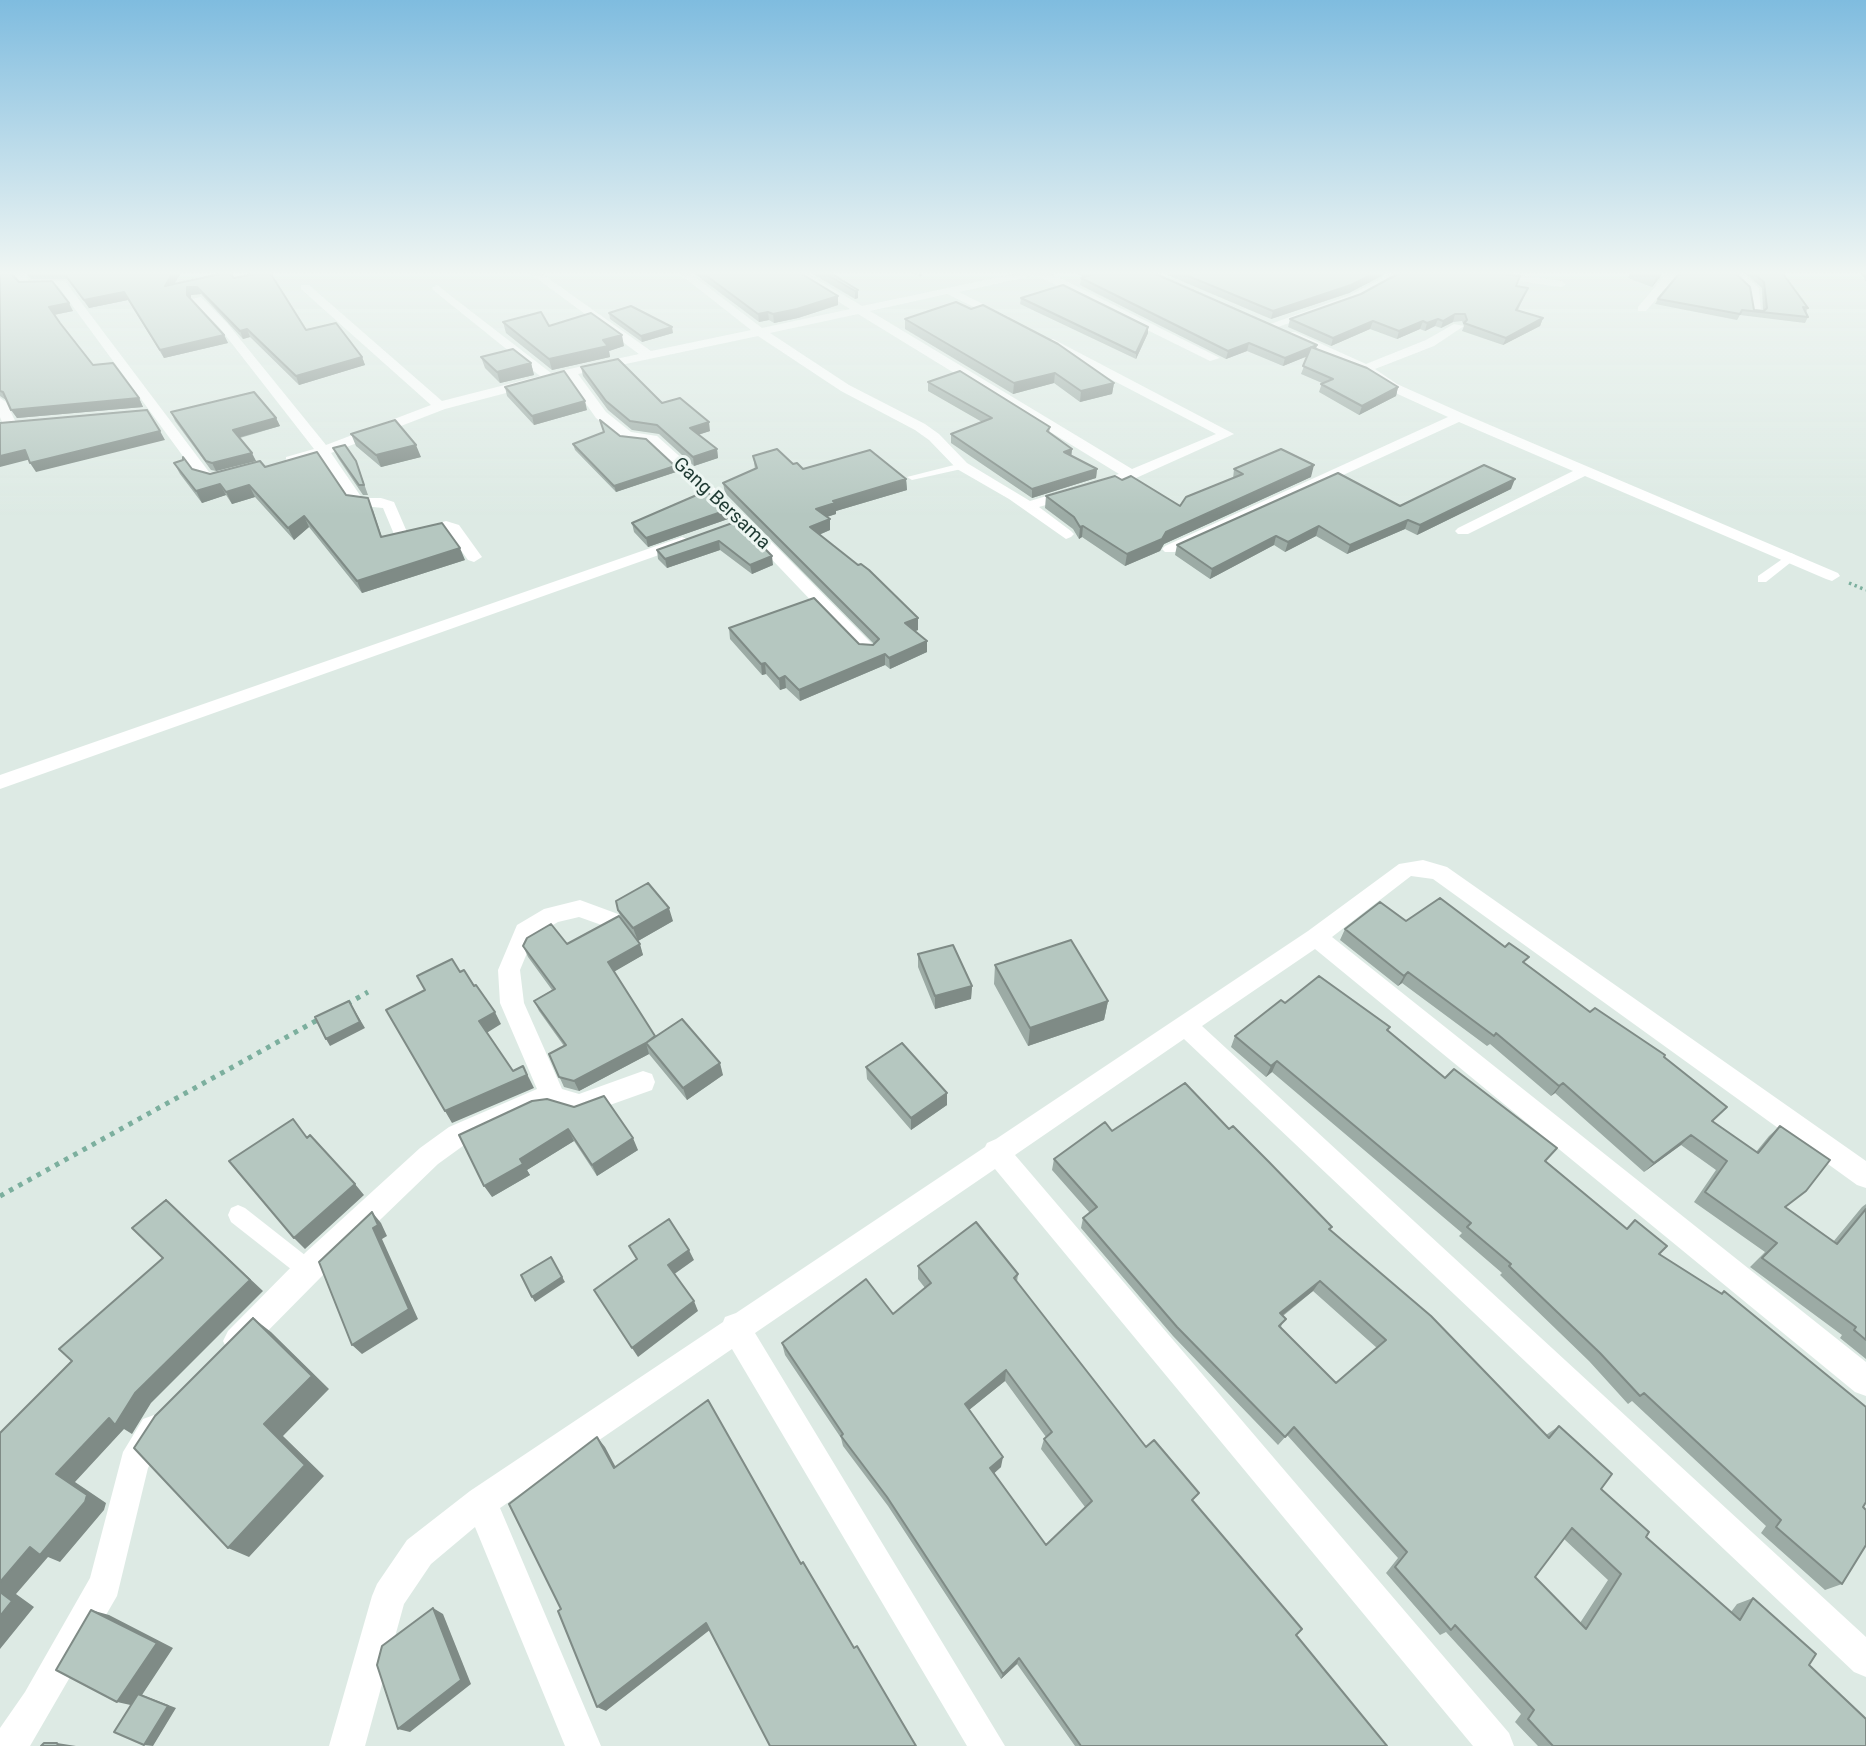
<!DOCTYPE html>
<html>
<head>
<meta charset="utf-8">
<style>
  body { margin:0 }
  canvas { display:block; background:#ddeae4 }
</style>
</head>
<body>
<canvas width="1866" height="1746"></canvas>
<script>
const ctx = document.querySelector('canvas').getContext('2d');
ctx.lineJoin = 'round';
const toPath = rows => new Path2D(rows.map(r => 'M' + r).join(''));
function stroke(path, color, width, dash) { ctx.strokeStyle = color; ctx.lineWidth = width; ctx.lineCap = dash ? 'butt' : 'round'; ctx.setLineDash(dash || []); ctx.stroke(path); }
function fillPath(path, color) { ctx.fillStyle = color; ctx.fill(path, 'evenodd'); }
function drawText(font, color, halo, rows, align = 'center') {
  ctx.font = font + ' Roboto,sans-serif'; ctx.lineWidth = 6; ctx.setLineDash([]); ctx.textBaseline = 'middle'; ctx.strokeStyle = halo; ctx.fillStyle = color; for (const [text, x, y, turn = 0] of rows) {
    ctx.save(); ctx.translate(x, y); ctx.rotate((+turn || 0) * Math.PI / 180); ctx.textAlign = isNaN(turn) ? turn : align; if (halo) ctx.strokeText(text, 0, 0); ctx.fillText(text, 0, 0); ctx.restore();
  }
}
const pathFar2 = toPath([
  [911,271,922,276]
]);
const pathFar1 = toPath([
  [1849,583,1866,590]
]);
const path = toPath([
  [347,1004,368,992],
  [0,1196,321,1018]
]);
const lane = toPath([
  [962,463,967,466,966,468,912,480,907,477,962,463],
  [1791,553,1795,555,1795,559,1766,582,1758,582,1758,576,1791,553],
  [238,1205,245,1208,315,1263,318,1270,315,1277,308,1280,301,1277,231,1222,228,1215,231,1208,238,1205]
]);
const street = toPath([
  [11,271,21,271,30,282,65,281,209,472,231,475,231,481,215,483,199,478,58,286,23,287,11,271],
  [527,271,538,271,651,351,751,330,676,271,687,271,762,328,850,309,791,271,803,271,862,306,1028,271,1046,271,1220,358,1210,361,1036,275,959,292,1009,317,1009,321,1005,322,947,294,870,311,1132,469,1216,434,1045,345,1045,339,1053,339,1234,434,1136,478,1039,507,1071,531,1074,534,1071,537,1066,539,1009,499,957,469,929,440,915,430,841,391,758,336,578,374,606,412,631,432,657,436,748,518,874,646,877,650,874,654,868,655,862,654,738,524,648,443,622,439,596,418,567,377,445,409,331,453,362,498,381,498,394,502,407,532,446,521,459,525,482,557,474,562,468,560,447,531,410,542,396,539,383,508,353,505,320,456,291,464,286,463,286,457,314,449,219,327,191,299,201,297,227,323,326,445,431,405,301,289,301,285,309,285,442,401,540,376,433,290,432,288,437,285,551,373,639,354,527,271],
  [858,314,1119,474,1030,501,967,463,939,434,925,424,849,385,770,333,858,314],
  [1396,271,1408,271,1358,299,1275,328,1265,326,1350,295,1396,271],
  [1466,271,1491,271,1561,281,1566,284,1561,287,1471,274,1466,271],
  [1679,271,1696,271,1674,278,1646,311,1638,311,1638,307,1666,274,1679,271],
  [1728,271,1739,271,1759,288,1761,314,1753,314,1750,291,1728,271],
  [1454,324,1464,326,1434,346,1375,369,1397,384,1464,414,1838,573,1840,576,1832,581,1826,579,1585,476,1468,534,1458,534,1455,531,1458,528,1573,471,1459,422,1175,552,1165,552,1162,549,1165,546,1448,417,1389,390,1357,369,1287,336,1287,332,1295,332,1366,364,1426,340,1454,324],
  [0,398,6,402,18,427,16,430,11,431,4,427,0,417,0,398],
  [682,537,687,539,690,542,687,545,0,789,0,775,682,537],
  [1423,860,1447,867,1866,1161,1866,1188,1857,1185,1433,879,1411,876,1332,937,1866,1362,1866,1396,1855,1392,1315,949,1202,1026,1866,1637,1866,1677,1854,1672,1184,1039,1015,1155,1509,1733,1514,1746,1473,1746,995,1169,755,1333,1005,1746,967,1746,732,1349,500,1508,601,1746,565,1746,475,1527,431,1564,404,1604,365,1746,329,1746,372,1596,377,1584,407,1540,470,1491,723,1322,725,1317,736,1313,985,1147,987,1143,996,1139,1308,931,1399,864,1423,860],
  [580,900,618,914,621,920,618,926,610,928,579,917,558,922,534,936,520,970,524,1003,562,1089,579,1094,643,1071,652,1074,655,1082,652,1090,579,1116,553,1108,538,1110,467,1143,438,1164,326,1272,248,1351,238,1356,228,1351,223,1341,228,1331,306,1252,420,1148,449,1127,537,1089,500,1003,498,970,517,925,544,909,580,900],
  [154,1415,165,1419,169,1430,148,1468,117,1596,30,1746,0,1746,0,1728,25,1692,90,1578,123,1452,143,1419,154,1415]
]);
const wall = toPath([
  [0,271,73,311,54,315,93,365,139,398,143,407,17,418,6,400,0,396],
  [24,271,182,271,174,284,234,278,306,330,362,357,365,365,299,385,250,337,243,339,201,294,191,295,191,299,224,335,228,343,164,358,128,300,89,308,67,279,31,279],
  [691,271,797,271,838,305,798,318,774,323,769,320,759,322],
  [808,271,827,271,858,290,858,298,855,299],
  [1071,271,1149,271,1317,345,1316,348,1398,387,1396,396,1359,415,1319,392,1322,383,1301,374,1308,356,1283,366,1247,351,1226,359,1080,285,1081,278,1085,277],
  [1158,271,1391,271,1349,293,1271,319],
  [1507,271,1523,271,1522,273],
  [1631,271,1663,271,1661,276,1652,287,1628,278],
  [1743,271,1781,271,1808,308,1806,312,1808,317,1805,323,1740,315,1737,320,1655,304,1658,299,1763,311,1762,288],
  [1860,271,1866,271,1866,282],
  [1517,286,1528,288,1518,310,1543,318,1540,326,1503,345,1462,331,1464,326,1462,321,1453,322,1441,328,1435,326,1425,331,1420,329,1397,339,1370,329,1331,346,1288,327,1290,319,1361,294],
  [1021,298,1148,327,1148,333,1136,359,1020,304],
  [609,313,673,333,642,342,610,319],
  [905,319,1114,383,1112,394,1080,402,1054,383,1013,394,905,329],
  [503,322,549,326,624,346,609,351,610,357,552,370,506,333],
  [481,357,531,363,534,375,500,383,485,368],
  [581,367,662,403,710,431,698,435,717,449,718,458,694,466,659,434,632,430,608,410,583,376],
  [928,382,1050,427,1049,433,1072,449,1071,456,1097,469,1096,478,1032,498,951,443,951,434,982,422,928,391],
  [505,387,587,410,534,425,507,396],
  [171,412,276,418,280,426,240,438,256,461,216,471,211,470,175,421],
  [600,420,620,436,676,472,616,492,575,450,573,444,604,432],
  [351,434,421,457,381,467,356,446],
  [333,448,356,461,368,495,363,495,338,458],
  [753,456,793,464,803,469,906,479,907,490,836,511,836,514,827,517,830,530,819,535,918,630,915,631,927,652,890,669,885,665,800,701,786,688,780,690,766,674,762,675,730,639,729,628,859,644,874,644,725,493,723,483,755,469],
  [174,463,210,474,265,467,346,495,373,510,382,537,465,560,362,593,309,527,294,540,255,497,232,504,226,495,202,503,180,474],
  [1234,469,1311,477,1164,544,1160,551,1125,566,1082,537,1079,539,1073,529,1045,508,1046,496,1180,506,1233,479],
  [1511,489,1417,535,1405,529,1347,554,1316,536,1285,552,1274,545,1210,579,1175,555,1177,545,1400,506],
  [727,510,728,519,648,547,634,532,632,523],
  [738,521,773,565,752,574,720,550,667,568,658,559,657,550],
  [618,910,673,921,638,941,643,955,614,971,655,1036,723,1075,687,1100,649,1054,579,1091,564,1087,549,1054,564,1046,539,1011,534,1001,552,990,528,957,523,946,567,944,622,921],
  [1406,921,1525,963,1590,1012,1664,1057,1712,1121,1756,1152,1769,1136,1780,1126,1785,1207,1833,1242,1862,1207,1866,1204,1866,1359,1840,1338,1842,1335,1750,1267,1765,1252,1694,1202,1716,1170,1681,1145,1644,1172,1555,1093,1551,1096,1490,1044,1487,1046,1402,983,1398,986,1340,940,1345,929],
  [918,954,972,986,971,999,935,1009,918,967],
  [995,965,1108,1001,1104,1020,1028,1046,994,984],
  [1285,1003,1388,1031,1546,1161,1626,1229,1659,1254,1721,1293,1724,1291,1863,1507,1842,1584,1825,1590,1761,1533,1766,1526,1632,1401,1628,1404,1589,1361,1500,1275,1502,1273,1459,1236,1462,1233,1272,1072,1266,1077,1231,1047,1235,1036],
  [866,1067,947,1105,911,1130,867,1079],
  [532,1101,638,1150,597,1176,574,1141,527,1170,530,1175,492,1197],
  [1229,1129,1332,1227,1330,1230,1546,1435,1559,1426,1601,1489,1646,1537,1731,1612,1737,1604,1753,1598,1809,1665,1866,1746,1538,1746,1515,1722,1521,1714,1446,1632,1440,1635,1386,1573,1398,1558,1287,1435,1278,1445,1173,1336,1081,1228,1083,1218,1090,1213,1052,1170,1054,1159,1112,1131],
  [1313,1291,1377,1348,1336,1383,1281,1328,1283,1316],
  [1564,1539,1608,1580,1580,1623,1535,1577],
  [918,1266,1018,1274,1017,1282,1146,1447,1193,1502,1296,1635,1387,1746,1075,1746,1017,1664,1001,1679,888,1506,843,1446,841,1438,785,1355,782,1343,893,1314,925,1288,918,1279],
  [1005,1381,1046,1437,1044,1439,1041,1449,1085,1507,1046,1545,994,1473,1001,1467,969,1410]
]);
const shadedWall = toPath([
  [174,271,182,271,169,293,165,286],
  [1379,271,1391,271,1349,293,1271,319,1273,311],
  [1661,271,1663,271,1661,276,1652,287,1657,276],
  [187,287,197,287,201,294,191,295,191,303,187,295],
  [858,290,858,298,855,299,855,291],
  [124,292,128,300,89,308,84,300],
  [838,296,838,305,798,318,774,323,773,314],
  [69,303,73,311,53,315,49,307],
  [768,312,769,320,759,322,758,314],
  [1455,314,1453,322,1441,328,1443,321],
  [1543,318,1540,326,1503,345,1506,338],
  [1438,319,1435,326,1425,331,1427,323],
  [1373,321,1370,329,1331,346,1333,338],
  [1423,321,1420,329,1397,339,1399,331],
  [672,327,673,333,642,342,641,336],
  [1148,327,1148,333,1136,359,1136,353],
  [247,329,250,337,243,339,240,331],
  [224,335,228,343,164,358,160,350],
  [622,335,624,346,609,351,610,357,552,370,549,359,603,340],
  [1249,343,1247,351,1226,359,1228,351],
  [1317,345,1315,353,1283,366,1285,358],
  [362,357,365,365,299,385,296,376],
  [531,363,534,375,500,383,497,372],
  [1055,373,1054,383,1013,394,1014,383],
  [1114,383,1112,394,1080,402,1081,391],
  [1398,387,1396,396,1359,415,1362,406],
  [139,398,143,407,17,418,11,410],
  [585,401,587,410,534,425,532,416],
  [276,418,280,426,237,438,233,430],
  [709,422,710,431,691,437,690,428],
  [160,431,165,440,36,472,30,463],
  [416,445,421,457,381,467,376,455],
  [717,449,718,458,694,466,693,457],
  [1072,449,1071,458,1064,452],
  [25,450,31,459,0,467,0,456],
  [252,453,256,461,216,471,212,463],
  [1314,465,1311,477,1164,544,1160,551,1125,566,1127,554,1166,532],
  [675,466,676,472,616,492,614,486],
  [1097,469,1096,478,1032,498,1032,489],
  [906,479,907,490,836,511,836,514,817,520,816,509,833,501],
  [1515,479,1511,489,1417,535,1420,525],
  [220,484,226,495,202,503,196,491],
  [249,485,255,497,232,504,226,492],
  [727,510,728,519,648,547,646,538],
  [304,516,309,527,294,540,288,528],
  [830,519,830,530,811,538,810,527],
  [1408,520,1405,529,1347,554,1350,545],
  [1083,526,1082,537,1079,539,1080,527],
  [1319,526,1316,536,1285,552,1288,542],
  [1276,536,1274,545,1210,579,1212,569],
  [719,541,720,550,667,568,665,559],
  [460,548,465,560,362,593,357,581],
  [772,556,773,565,752,574,750,565],
  [918,618,918,630,905,635,905,623],
  [927,641,927,652,890,669,889,658],
  [885,654,885,665,800,701,799,690],
  [765,663,766,674,762,675,761,664],
  [785,676,786,688,780,690,779,679],
  [669,908,673,921,638,941,633,928],
  [640,944,643,955,612,973,608,962],
  [1408,972,1402,983,1398,986,1404,976],
  [972,986,971,999,935,1009,935,996],
  [349,1001,365,1028,330,1046,326,1039],
  [1108,1001,1104,1020,1028,1046,1030,1028],
  [495,1012,501,1024,485,1034,479,1021],
  [646,1043,649,1054,579,1091,574,1081],
  [1277,1061,1272,1072,1266,1077,1271,1066],
  [720,1063,723,1075,687,1100,683,1088],
  [523,1066,534,1088,452,1123,445,1111],
  [1563,1083,1555,1093,1551,1096,1559,1086],
  [947,1093,947,1105,911,1130,911,1118],
  [568,1129,574,1141,527,1170,530,1175,492,1197,484,1186,520,1159],
  [1691,1135,1681,1145,1644,1172,1654,1163],
  [633,1138,638,1150,597,1176,592,1165],
  [355,1184,364,1195,305,1249,294,1238],
  [166,1200,263,1291,151,1403,132,1434,124,1429,75,1482,106,1503,104,1510,60,1562,48,1557,16,1594,34,1607,0,1649,0,1582,56,1474,109,1418,250,1280],
  [372,1212,381,1223,387,1236,382,1239,418,1319,362,1354,352,1345],
  [689,1250,694,1260,673,1275,668,1265],
  [551,1257,565,1282,535,1302,532,1297],
  [1320,1281,1313,1291,1274,1322,1280,1313],
  [694,1301,698,1311,638,1357,632,1348],
  [253,1318,271,1332,329,1389,283,1436,324,1476,249,1557,228,1548],
  [1006,1370,1005,1381,964,1414,965,1404],
  [597,1437,605,1447,621,1477,614,1468],
  [1003,1457,1001,1467,989,1478,990,1468],
  [433,1608,443,1614,471,1684,410,1732,398,1729],
  [91,1610,109,1615,173,1648,142,1695,176,1708,153,1746,144,1745,135,1706,117,1702],
  [706,1623,711,1629,606,1711,597,1707],
  [1019,1658,1017,1664,1001,1679,1003,1674],
  [57,1743,76,1746,58,1746]
]);
const building = toPath([
  [0,271,9,271,19,282,52,281,69,303,49,307,60,323,93,365,113,363,139,398,11,410,3,392,0,391,0,271],
  [26,271,174,271,165,286,229,272,234,278,269,271,306,330,336,323,362,357,296,376,247,329,240,331,197,287,187,287,187,295,224,335,160,350,124,292,84,300,63,272,27,272,26,271],
  [700,271,797,271,838,296,797,309,773,314,768,312,758,314,700,271],
  [821,271,827,271,858,290,855,291,821,271],
  [1089,271,1149,271,1317,345,1285,358,1249,343,1228,351,1081,278,1096,273,1089,271],
  [1176,271,1379,271,1351,285,1273,311,1176,271],
  [1403,271,1484,271,1520,276,1516,286,1528,288,1516,310,1543,318,1506,338,1464,323,1467,320,1465,314,1455,314,1443,321,1438,319,1427,323,1423,321,1399,331,1373,321,1333,338,1290,319,1361,294,1403,271],
  [1642,271,1661,271,1657,276,1642,271],
  [1692,271,1733,271,1750,287,1754,310,1764,311,1767,308,1764,282,1751,271,1781,271,1808,308,1803,307,1808,317,1742,310,1740,314,1658,299,1678,275,1692,271],
  [1063,285,1148,327,1136,353,1021,298,1063,285],
  [956,302,971,309,983,305,1058,344,1114,383,1081,391,1055,373,1014,383,905,319,956,302],
  [631,306,672,327,641,336,609,313,631,306],
  [541,312,549,326,591,313,622,335,603,340,608,346,549,359,503,322,541,312],
  [1311,347,1367,368,1398,387,1362,406,1321,384,1333,379,1303,366,1311,347],
  [513,349,531,363,497,372,481,357,513,349],
  [618,359,662,403,680,398,709,422,690,428,717,449,693,457,657,425,630,421,606,401,581,367,618,359],
  [564,371,585,401,532,416,505,387,564,371],
  [960,371,1050,427,1047,431,1072,449,1064,452,1097,469,1032,489,951,434,992,418,928,382,960,371],
  [254,392,276,418,233,430,252,453,212,463,206,461,171,412,254,392],
  [147,410,160,431,30,463,25,450,0,456,0,423,147,410],
  [395,420,416,445,376,455,351,434,395,420],
  [600,420,620,436,646,439,675,466,614,486,573,444,604,432,600,420],
  [345,445,356,461,364,485,359,485,333,448,345,445],
  [777,449,793,464,797,463,803,469,870,450,906,479,833,501,835,503,816,509,830,519,810,527,858,565,861,564,869,570,918,618,905,623,927,641,889,658,885,654,799,690,785,676,779,679,765,663,761,664,729,628,814,598,859,644,873,645,879,639,723,483,757,468,753,456,777,449],
  [1281,449,1314,465,1166,532,1162,539,1127,554,1083,526,1080,527,1074,517,1046,496,1115,476,1122,480,1131,476,1180,506,1186,497,1243,474,1234,469,1281,449],
  [317,452,346,495,368,498,381,537,442,523,460,548,357,581,304,516,288,528,249,485,226,492,220,484,196,491,174,463,183,460,183,457,192,469,210,474,260,461,265,467,317,452],
  [1484,465,1515,479,1420,525,1408,520,1350,545,1319,526,1288,542,1276,536,1212,569,1177,545,1338,473,1400,506,1484,465],
  [706,491,727,510,646,538,632,523,706,491],
  [738,521,772,556,750,565,719,541,665,559,657,550,738,521],
  [648,883,669,908,633,928,618,910,616,901,648,883],
  [1440,898,1505,947,1509,943,1529,957,1523,962,1590,1012,1595,1008,1665,1055,1664,1057,1727,1107,1712,1121,1758,1153,1780,1126,1830,1160,1806,1191,1785,1207,1837,1244,1866,1209,1866,1340,1854,1330,1856,1327,1762,1258,1777,1243,1705,1192,1727,1161,1691,1135,1654,1163,1563,1083,1559,1086,1496,1033,1494,1036,1408,972,1404,976,1345,929,1380,902,1406,921,1440,898],
  [619,916,640,944,608,962,655,1036,646,1043,574,1081,559,1077,549,1054,566,1045,534,1001,555,989,523,946,527,938,551,924,567,944,619,916],
  [1071,940,1108,1001,1030,1028,995,965,1071,940],
  [953,945,972,986,935,996,918,954,953,945],
  [452,959,460,972,464,970,474,986,476,985,495,1012,479,1021,513,1071,523,1066,527,1075,445,1111,386,1010,425,990,417,976,452,959],
  [1319,976,1390,1027,1387,1030,1445,1078,1454,1069,1557,1148,1545,1161,1627,1229,1635,1220,1667,1246,1659,1254,1722,1294,1724,1291,1866,1407,1866,1502,1863,1507,1866,1510,1866,1545,1842,1584,1776,1527,1781,1520,1644,1393,1640,1396,1600,1353,1509,1266,1511,1264,1467,1227,1471,1223,1277,1061,1271,1066,1235,1036,1281,1000,1285,1003,1319,976],
  [349,1001,360,1022,326,1039,315,1017,349,1001],
  [682,1019,720,1063,683,1088,646,1043,682,1019],
  [902,1043,947,1093,911,1118,866,1067,902,1043],
  [1185,1083,1229,1129,1233,1126,1269,1162,1332,1227,1329,1229,1431,1316,1549,1438,1559,1426,1612,1474,1601,1489,1649,1532,1646,1537,1740,1620,1753,1598,1816,1654,1809,1665,1866,1719,1866,1746,1553,1746,1528,1719,1534,1710,1455,1625,1451,1630,1395,1567,1407,1552,1294,1427,1285,1437,1177,1327,1083,1218,1097,1207,1054,1159,1105,1122,1112,1131,1185,1083],
  [1320,1281,1386,1340,1336,1383,1279,1326,1286,1319,1280,1313,1320,1281],
  [1572,1528,1621,1574,1586,1629,1535,1577,1572,1528],
  [604,1096,633,1138,592,1165,568,1129,520,1159,523,1164,484,1186,459,1135,532,1101,547,1099,574,1107,604,1096],
  [293,1119,307,1138,310,1135,355,1184,294,1238,229,1161,293,1119],
  [166,1200,250,1280,135,1393,115,1425,109,1418,56,1474,87,1495,85,1502,40,1555,30,1547,0,1582,0,1433,72,1361,59,1349,163,1258,132,1228,166,1200],
  [372,1212,378,1225,373,1228,409,1309,352,1345,319,1262,372,1212],
  [669,1219,689,1250,668,1265,694,1301,632,1348,594,1290,637,1259,629,1246,669,1219],
  [976,1222,1018,1274,1014,1278,1146,1447,1154,1440,1199,1493,1192,1500,1302,1629,1296,1635,1387,1746,1081,1746,1019,1658,1003,1674,887,1497,841,1436,843,1434,782,1343,866,1279,893,1314,931,1283,918,1266,976,1222],
  [1006,1370,1052,1432,1044,1439,1092,1501,1046,1545,990,1468,1003,1457,965,1404,1006,1370],
  [551,1257,562,1277,532,1297,521,1275,551,1257],
  [253,1318,312,1376,264,1424,305,1465,228,1548,134,1448,155,1416,253,1318],
  [708,1400,801,1564,803,1562,854,1648,857,1646,916,1746,770,1746,706,1623,597,1707,558,1611,561,1609,509,1504,597,1437,614,1468,708,1400],
  [0,1592,12,1601,0,1616,0,1592],
  [433,1608,461,1680,398,1729,377,1665,382,1646,433,1608],
  [91,1610,157,1643,117,1702,56,1670,91,1610],
  [138,1694,168,1706,144,1745,114,1732,138,1694],
  [44,1743,57,1743,58,1746,41,1746,44,1743]
]);
const farStreetnames = [
  ["Gang Bersama",721,504,43]
];
stroke(pathFar2, '#7caf9e', 2.5, [2, 2.5]);
stroke(pathFar1, '#7caf9e', 3.5, [2.5, 3.5]);
stroke(path, '#7caf9e', 5, [4.5, 6]);
fillPath(lane, '#fff');
fillPath(street, '#fff');
fillPath(wall, '#9caba5');
fillPath(shadedWall, '#7f8b86');
fillPath(building, '#b5c7c0');
stroke(building, '#7f8b86', 2);
const sky = ctx.createLinearGradient(0, 0, 0, 515);
sky.addColorStop(0, '#7fbcdf');
sky.addColorStop(0.53, '#f0f6f3');
sky.addColorStop(1, '#f0f6f300');
ctx.fillStyle = sky;
ctx.fillRect(0, 0, 1866, 515);
drawText('19px', '#1e3932', '#edf6f2', farStreetnames);
</script>
</body>
</html>
